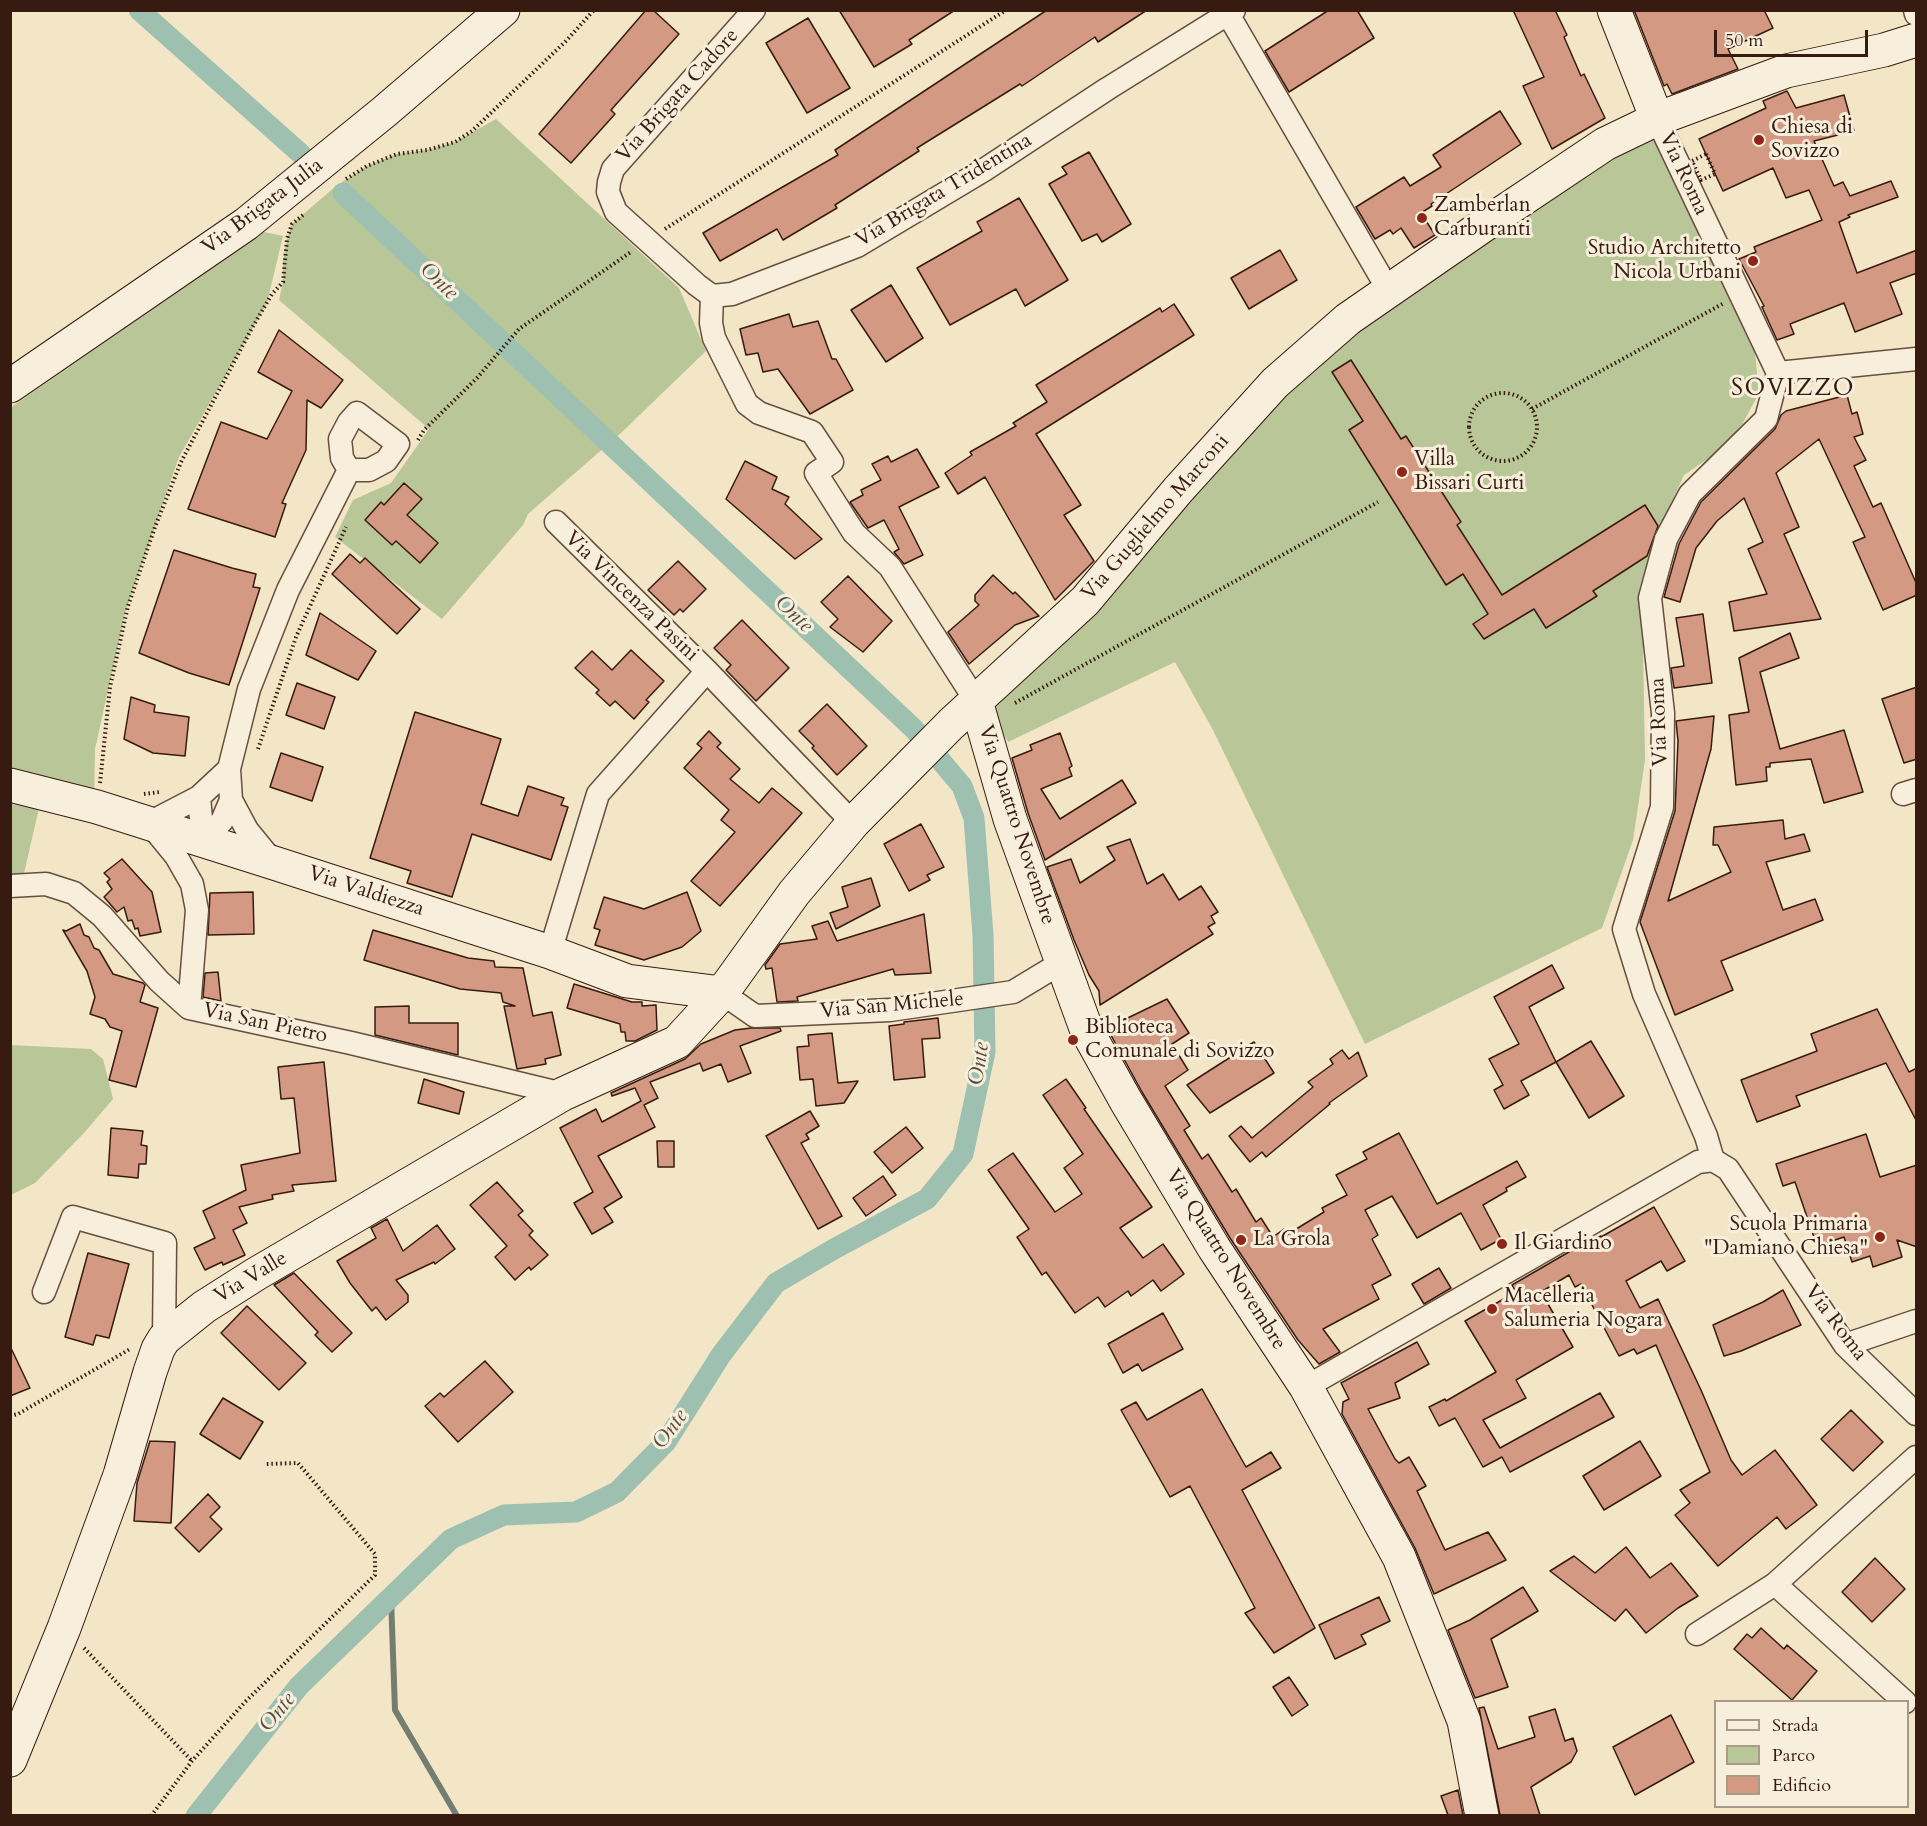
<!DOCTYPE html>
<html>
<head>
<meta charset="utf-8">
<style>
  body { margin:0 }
  #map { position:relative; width:1927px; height:1826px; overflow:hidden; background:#f3e6c7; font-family:Cardo,serif }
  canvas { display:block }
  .frame { position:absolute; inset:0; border:12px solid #371b10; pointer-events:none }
  .legend { position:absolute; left:1714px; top:1700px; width:195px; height:108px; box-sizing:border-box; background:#f7efdb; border:2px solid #aa9a8a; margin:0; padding:8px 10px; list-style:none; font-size:18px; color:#371b10 }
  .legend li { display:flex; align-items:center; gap:12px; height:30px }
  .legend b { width:30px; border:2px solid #aa9a8a }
  .scale { position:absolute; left:1714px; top:30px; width:154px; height:27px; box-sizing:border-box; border:3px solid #371b10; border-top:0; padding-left:8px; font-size:18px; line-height:21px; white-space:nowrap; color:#371b10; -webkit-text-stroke:4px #f7efdb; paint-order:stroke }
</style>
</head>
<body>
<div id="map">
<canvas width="1927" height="1826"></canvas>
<div class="frame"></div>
<ul class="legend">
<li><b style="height:8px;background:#f7efdb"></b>Strada</li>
<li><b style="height:16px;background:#b8c698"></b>Parco</li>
<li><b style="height:16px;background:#d49982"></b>Edificio</li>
</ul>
<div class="scale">50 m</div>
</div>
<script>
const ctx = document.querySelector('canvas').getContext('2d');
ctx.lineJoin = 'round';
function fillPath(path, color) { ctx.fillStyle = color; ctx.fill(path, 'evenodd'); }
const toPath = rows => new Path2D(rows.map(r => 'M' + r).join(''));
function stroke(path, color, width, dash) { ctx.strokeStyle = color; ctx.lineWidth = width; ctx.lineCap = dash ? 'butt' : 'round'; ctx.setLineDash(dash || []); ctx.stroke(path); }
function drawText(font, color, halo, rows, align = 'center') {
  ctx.font = font + ' Cardo,serif'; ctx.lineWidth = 6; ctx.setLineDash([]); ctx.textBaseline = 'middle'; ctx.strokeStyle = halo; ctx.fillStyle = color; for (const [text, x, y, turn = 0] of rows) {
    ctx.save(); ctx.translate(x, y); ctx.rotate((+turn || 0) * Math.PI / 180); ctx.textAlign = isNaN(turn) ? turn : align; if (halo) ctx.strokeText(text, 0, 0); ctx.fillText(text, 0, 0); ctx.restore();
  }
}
const green = toPath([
  [496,119,679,288,706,351,622,432,528,514,523,525,442,619,335,537,353,500,391,483,429,429,279,300,283,282,283,261,287,239,292,224,336,186,367,166,397,154,427,150,455,142],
  [1650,132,1755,353,1759,393,1733,442,1684,475,1660,529,1642,592,1645,760,1633,840,1602,928,1365,1044,1213,730,1175,662,1008,742,987,709,1298,378,1352,330],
  [264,232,283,236,267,303,179,457,125,613,95,749,94,801,11,778,10,408],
  [11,804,39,808,22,882,11,883],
  [10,1045,91,1049,103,1059,113,1099,84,1133,35,1183,11,1195]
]);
const stream = toPath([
  [391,1598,395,1710,457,1816]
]);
const canal = toPath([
  [139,10,301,154],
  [196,1816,299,1686,451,1539,504,1515,576,1512,617,1492,666,1442,721,1355,776,1283,834,1249,927,1199,963,1154,985,1052,983,935,974,818,962,786,914,729,343,193]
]);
const building = toPath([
  [646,10,653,10,679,34,611,110,615,114,571,163,539,134,646,10],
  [839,10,955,10,909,40,912,44,874,67,839,10],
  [1047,10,1147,10,1098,42,1095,37,1022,86,1020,84,917,148,919,151,835,205,837,208,783,240,777,229,720,261,703,233,838,155,835,150,1047,10],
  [1329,10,1357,10,1374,38,1289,92,1265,51,1329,10],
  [1513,10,1555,10,1567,35,1564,37,1581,76,1584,74,1605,118,1552,149,1523,86,1544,77,1513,10],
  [1634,10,1764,10,1773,28,1728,49,1738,69,1672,94,1667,84,1664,86,1634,10],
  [808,18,850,88,807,113,766,43,808,18],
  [1787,91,1796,108,1844,95,1854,131,1814,141,1834,186,1843,182,1850,196,1891,181,1898,197,1848,215,1850,217,1839,222,1857,273,1917,250,1917,273,1890,283,1902,314,1855,332,1844,303,1790,324,1794,334,1777,340,1762,307,1764,306,1739,259,1756,252,1754,247,1822,220,1809,190,1786,198,1773,168,1723,191,1699,139,1766,108,1763,101,1787,91],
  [1500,111,1521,144,1431,204,1432,206,1421,213,1435,235,1414,248,1401,228,1393,234,1390,230,1375,239,1356,207,1404,177,1410,186,1441,167,1433,155,1500,111],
  [1089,152,1131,224,1102,242,1097,234,1082,241,1049,184,1067,174,1062,167,1089,152],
  [1019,198,1068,280,1025,306,1016,289,950,325,917,268,982,231,977,222,1019,198],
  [1280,250,1297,280,1249,309,1231,278,1280,250],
  [891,285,923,338,886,362,851,310,891,285],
  [1174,304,1194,335,1036,434,1081,505,1064,515,1094,561,1055,600,985,477,958,494,945,473,972,455,970,452,1016,426,1013,423,1047,402,1036,385,1160,308,1162,312,1174,304],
  [789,314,793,327,818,321,832,359,836,359,853,390,810,414,778,369,763,372,758,353,746,355,740,329,789,314],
  [279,330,343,380,321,408,307,400,306,450,282,503,286,504,275,537,188,509,221,422,267,439,292,391,258,372,279,330],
  [1351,360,1401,439,1406,436,1461,522,1457,525,1502,595,1645,505,1658,526,1647,556,1593,591,1597,596,1546,628,1534,609,1484,639,1473,624,1488,614,1463,574,1446,585,1349,430,1363,421,1332,372,1351,360],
  [1847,395,1852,414,1857,412,1863,434,1854,437,1866,460,1854,466,1873,507,1881,503,1917,585,1917,595,1883,610,1853,542,1865,537,1819,439,1776,473,1799,527,1784,534,1821,619,1734,631,1729,602,1767,594,1748,549,1763,542,1744,498,1717,521,1696,548,1680,602,1664,597,1679,544,1701,502,1775,429,1781,415,1786,411,1847,395],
  [917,449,939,487,899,507,923,555,904,564,894,552,899,549,884,520,868,528,850,502,863,495,861,490,881,480,872,464,888,456,891,462,917,449],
  [745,461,777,477,772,489,789,497,785,504,822,539,795,559,726,499,745,461],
  [404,483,422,499,407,515,438,543,420,563,396,541,392,545,365,520,381,502,384,505,404,483],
  [174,550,232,568,256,574,253,587,260,588,229,685,189,673,139,653,174,550],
  [350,554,360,563,365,558,420,609,397,634,332,574,350,554],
  [678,561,706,589,683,612,680,609,674,615,648,590,678,561],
  [993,575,1013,594,1015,592,1039,616,1015,625,969,664,948,632,979,605,975,601,975,595,993,575],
  [848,576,892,621,863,652,830,627,838,619,821,602,848,576],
  [320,613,376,651,358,680,306,655,320,613],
  [1703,614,1712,683,1674,688,1671,668,1684,666,1676,618,1703,614],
  [742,620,789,668,756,701,726,670,731,665,714,648,742,620],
  [1790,633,1799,658,1760,672,1780,749,1844,730,1863,792,1824,803,1811,759,1770,763,1770,767,1766,767,1767,781,1736,785,1729,715,1749,712,1739,658,1790,633],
  [631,650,664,681,646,700,649,702,634,719,615,701,610,706,596,693,599,690,575,668,592,651,612,670,631,650],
  [297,683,335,697,324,729,286,715,297,683],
  [1917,687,1917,759,1904,763,1882,699,1917,687],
  [131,697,155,705,154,712,189,717,185,756,153,753,124,739,131,697],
  [827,704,867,746,837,775,812,748,814,746,799,731,827,704],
  [415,712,501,739,481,804,518,816,528,786,564,798,561,805,568,807,551,860,472,834,452,897,407,883,411,871,370,858,415,712],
  [1714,716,1711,749,1668,901,1731,872,1718,845,1713,845,1714,827,1783,820,1785,839,1804,834,1810,851,1766,862,1783,910,1815,899,1823,920,1721,961,1733,990,1675,1015,1640,922,1675,811,1678,741,1676,721,1714,716],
  [709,731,721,743,717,747,740,769,730,779,759,803,772,788,802,813,720,906,691,881,735,832,721,820,729,810,684,768,702,748,697,744,709,731],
  [1060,733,1072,766,1069,768,1072,776,1041,789,1060,819,1122,780,1136,803,1045,860,1028,813,1012,758,1032,750,1030,745,1060,733],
  [281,753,323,767,312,801,270,787,281,753],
  [921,824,944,867,927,875,930,880,909,891,884,844,921,824],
  [1130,839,1147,884,1163,874,1179,900,1201,886,1218,912,1211,916,1215,923,1208,927,1213,934,1100,1005,1099,991,1089,975,1074,940,1047,867,1071,859,1080,883,1115,860,1107,847,1130,839],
  [122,859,152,892,161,932,140,936,138,928,135,929,132,920,128,921,124,907,117,912,104,897,112,889,107,882,110,879,104,873,122,859],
  [871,878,880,906,836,929,830,913,848,907,842,887,871,878],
  [253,892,254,934,208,935,210,893,253,892],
  [687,892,701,931,682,947,644,960,595,945,600,930,594,928,604,897,644,909,687,892],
  [924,914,931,973,895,975,893,969,797,997,798,1001,777,1002,772,968,766,969,765,965,780,944,817,939,812,926,828,921,837,941,924,914],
  [80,924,84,935,89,937,94,948,99,950,113,974,143,983,145,985,140,1002,158,1008,136,1087,109,1080,122,1031,110,1027,105,1019,90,1014,95,997,87,971,63,930,66,931,80,924],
  [373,930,468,958,494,961,495,967,523,968,533,1016,552,1012,561,1055,545,1059,546,1064,517,1069,504,1006,515,1006,503,1002,501,993,460,989,364,960,373,930],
  [1552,965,1564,988,1529,1007,1556,1062,1521,1081,1529,1095,1504,1109,1494,1090,1503,1085,1489,1059,1519,1044,1494,997,1552,965],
  [218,972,221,1001,203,997,205,973,218,972],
  [574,984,632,1002,642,1002,642,1006,656,1005,657,1030,635,1041,626,1041,625,1032,621,1032,620,1024,567,1008,574,984],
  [1167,999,1189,1033,1172,1044,1188,1070,1165,1086,1190,1126,1184,1130,1202,1159,1208,1154,1232,1192,1236,1189,1256,1222,1261,1218,1273,1237,1284,1229,1288,1234,1324,1212,1322,1208,1347,1195,1336,1175,1367,1159,1363,1152,1399,1133,1437,1204,1517,1161,1526,1177,1506,1188,1507,1191,1483,1205,1501,1239,1481,1250,1461,1213,1417,1238,1392,1196,1365,1210,1378,1235,1372,1239,1391,1275,1372,1285,1379,1299,1323,1329,1340,1352,1319,1364,1298,1340,1230,1238,1142,1092,1107,1028,1167,999],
  [409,1006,409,1023,458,1023,458,1055,375,1035,375,1007,409,1006],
  [1877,1009,1909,1072,1917,1068,1917,1122,1886,1063,1796,1096,1800,1106,1757,1122,1741,1080,1817,1051,1811,1034,1877,1009],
  [938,1018,940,1038,922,1039,925,1077,894,1080,889,1026,904,1024,904,1022,938,1018],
  [751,1028,780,1028,781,1031,740,1046,751,1073,728,1082,721,1064,703,1071,700,1063,650,1082,658,1098,644,1105,655,1127,598,1156,622,1197,604,1208,613,1222,592,1234,574,1203,593,1192,560,1128,596,1109,602,1122,641,1101,635,1088,612,1096,611,1093,685,1059,701,1044,735,1030,751,1028],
  [832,1033,838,1083,858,1081,844,1103,816,1106,813,1079,800,1080,797,1047,809,1046,808,1035,832,1033],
  [1591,1041,1624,1096,1589,1118,1556,1062,1591,1041],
  [1254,1042,1274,1073,1210,1113,1187,1085,1254,1042],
  [1342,1050,1349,1059,1358,1052,1367,1076,1329,1103,1330,1104,1266,1157,1262,1152,1250,1162,1229,1136,1241,1126,1252,1138,1313,1087,1308,1082,1333,1064,1330,1059,1342,1050],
  [324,1062,336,1181,292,1185,294,1191,272,1195,273,1199,239,1207,247,1223,233,1230,245,1255,223,1265,222,1262,205,1270,194,1248,215,1238,203,1211,246,1190,241,1165,300,1153,294,1098,281,1099,278,1067,324,1062],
  [424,1079,464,1092,459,1114,418,1103,424,1079],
  [1066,1079,1086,1108,1084,1109,1152,1207,1120,1228,1143,1258,1163,1244,1184,1274,1161,1291,1153,1280,1131,1296,1128,1291,1105,1307,1098,1297,1075,1313,1046,1272,1042,1275,1017,1237,1029,1229,988,1170,1013,1153,1055,1212,1082,1194,1064,1168,1083,1154,1043,1095,1066,1079],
  [810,1111,819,1126,806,1134,809,1139,801,1143,842,1216,818,1229,766,1136,810,1111],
  [906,1127,923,1148,892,1173,874,1152,906,1127],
  [111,1128,143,1131,141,1145,147,1146,146,1164,139,1164,138,1178,108,1175,111,1128],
  [1866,1134,1880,1177,1917,1165,1917,1247,1897,1240,1902,1257,1873,1267,1870,1256,1852,1262,1844,1237,1817,1246,1795,1182,1783,1186,1776,1164,1866,1134],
  [657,1141,674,1141,674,1167,658,1167,657,1141],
  [883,1176,896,1195,866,1216,853,1198,883,1176],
  [497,1182,523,1211,518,1215,533,1231,529,1235,548,1255,531,1270,529,1267,515,1280,495,1257,507,1246,470,1205,497,1182],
  [1654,1207,1685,1261,1667,1271,1661,1261,1626,1281,1640,1308,1658,1299,1701,1390,1731,1460,1742,1475,1775,1450,1817,1505,1786,1529,1777,1517,1718,1566,1675,1515,1690,1503,1680,1490,1710,1472,1656,1345,1637,1354,1634,1349,1619,1356,1581,1284,1575,1287,1569,1275,1541,1292,1573,1347,1516,1380,1526,1398,1483,1420,1500,1448,1600,1393,1614,1417,1510,1472,1502,1457,1483,1467,1455,1418,1439,1426,1429,1407,1445,1399,1446,1401,1496,1372,1465,1321,1516,1292,1512,1285,1574,1249,1601,1236,1601,1237,1654,1207],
  [387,1219,403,1251,437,1225,455,1249,435,1264,434,1262,396,1280,408,1295,408,1302,386,1320,376,1307,372,1311,350,1283,337,1261,376,1238,371,1228,387,1219],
  [88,1253,129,1264,109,1338,96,1335,93,1345,65,1337,88,1253],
  [1439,1268,1451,1288,1424,1304,1412,1284,1439,1268],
  [294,1273,352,1333,332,1352,315,1335,318,1332,274,1285,294,1273],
  [1783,1290,1801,1325,1741,1351,1724,1356,1713,1325,1763,1302,1783,1290],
  [247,1306,306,1363,279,1390,221,1333,247,1306],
  [1163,1313,1183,1349,1142,1371,1138,1364,1123,1373,1108,1344,1163,1313],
  [1417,1342,1429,1364,1395,1383,1400,1398,1368,1409,1395,1459,1399,1463,1409,1457,1426,1486,1417,1491,1445,1550,1488,1532,1506,1560,1434,1594,1415,1548,1342,1414,1343,1402,1349,1399,1341,1383,1417,1342],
  [10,1346,30,1388,10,1396,10,1346],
  [485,1361,513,1392,458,1442,425,1406,440,1393,444,1397,485,1361],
  [1202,1389,1246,1467,1271,1452,1281,1468,1242,1490,1315,1628,1274,1653,1245,1613,1255,1608,1190,1486,1170,1497,1121,1410,1136,1402,1147,1420,1202,1389],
  [223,1398,263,1422,240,1459,200,1434,223,1398],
  [1851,1410,1883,1442,1853,1471,1821,1439,1851,1410],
  [150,1441,175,1442,171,1523,134,1521,137,1483,150,1441],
  [1640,1441,1661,1476,1604,1510,1583,1476,1640,1441],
  [208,1494,220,1507,210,1517,222,1529,199,1552,175,1528,208,1494],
  [1626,1547,1650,1578,1671,1563,1698,1596,1678,1608,1646,1633,1626,1609,1615,1621,1550,1571,1574,1556,1595,1573,1626,1547],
  [1875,1558,1905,1589,1872,1622,1842,1592,1875,1558],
  [1523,1587,1538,1611,1491,1639,1508,1687,1475,1698,1448,1630,1470,1620,1523,1587],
  [1379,1597,1390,1621,1361,1635,1366,1644,1335,1659,1319,1625,1379,1597],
  [1761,1628,1784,1649,1787,1645,1817,1671,1792,1700,1734,1649,1747,1634,1752,1638,1761,1628],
  [1289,1677,1308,1705,1292,1716,1273,1687,1289,1677],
  [1484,1707,1498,1749,1535,1737,1529,1717,1555,1709,1565,1741,1573,1738,1577,1751,1571,1762,1531,1787,1540,1815,1500,1815,1479,1708,1484,1707],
  [1671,1715,1694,1762,1635,1795,1613,1747,1671,1715],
  [1458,1790,1463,1815,1448,1815,1441,1796,1458,1790]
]);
const path = toPath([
  [1706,154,1715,174,1701,180,1692,161,1706,154],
  [346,179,367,166,397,154,427,150,455,142,472,131,566,41,594,10],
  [665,229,1006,10],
  '1469 427a34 34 0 1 1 68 0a34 34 0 1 1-68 0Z',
  [1532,409,1724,303],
  [418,440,424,430,477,378,519,329,631,252],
  [1015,703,1378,502],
  [258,749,296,637,346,527],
  [100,783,110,687,128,606,155,527,181,462,252,328,272,294,283,282,287,239,292,224,303,215],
  [144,794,160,792],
  [10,1416,18,1414,130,1349],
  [84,1648,192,1761],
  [151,1816,192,1761,245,1702,375,1575,375,1554,298,1463,265,1464]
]);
const street = toPath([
  [754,10,613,169,609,182,608,192,616,212,697,285,712,296,732,294,857,246,984,170,1107,89,1234,10],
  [1915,10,1916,14],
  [1228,14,1389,291],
  [1657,119,1778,373,1766,419,1690,494,1666,539,1650,598,1663,713,1662,807,1624,929,1644,994,1706,1136,1713,1160,1728,1169,1845,1345,1916,1414],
  [712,296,711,323,714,338,747,404,759,413,812,432,832,462,816,473,854,533,890,567,976,701],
  [1778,373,1916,359],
  [556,522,707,671,853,823],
  [1903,794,1916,790],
  [199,797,203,841],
  [203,841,222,821,231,800],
  [274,863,247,830,231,800,229,769,249,689,288,590,349,470,369,470,386,461,398,444,357,413,349,422,340,439,342,458,349,470],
  [10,886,46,884,74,893,102,916,159,981,189,1008,351,1043,563,1094],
  [550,952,598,794,707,671],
  [722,993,755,1016,890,1010,1013,992,1061,963],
  [189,1008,197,910,192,884,176,856,149,823,199,797,229,769],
  [44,1292,73,1217,165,1243,164,1339],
  [1845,1345,1916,1321],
  [1306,1387,1698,1162,1713,1160],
  [1775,1584,1905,1702],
  [1697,1634,1775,1584,1916,1457]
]);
const secondary = toPath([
  [1614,10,1657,119],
  [10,386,246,224,384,112,503,10],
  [976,701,1010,819,1087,1031,1126,1101,1214,1248,1306,1387,1399,1557,1464,1721,1482,1816],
  [10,785,97,807,274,863,550,952,627,981,722,993],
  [10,1760,64,1628,120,1475,150,1372,158,1349,164,1339,204,1307,256,1274,563,1094,677,1042,722,993,794,893,853,823,951,724,1085,601,1178,490,1275,383,1348,319,1484,225,1605,144,1657,119,1786,71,1884,50,1916,40]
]);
const markers = [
  [1759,140,6,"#8f2418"],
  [1422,218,6,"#8f2418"],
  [1753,261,6,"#8f2418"],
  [1402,472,6,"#8f2418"],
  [1073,1040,6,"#8f2418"],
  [1880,1237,6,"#8f2418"],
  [1241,1240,6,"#8f2418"],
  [1502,1244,6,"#8f2418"],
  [1492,1309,6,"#8f2418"]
];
const streetNames = [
  ["Via Brigata Cadore",678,96,-48],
  ["Via Roma",1683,174,65],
  ["Via Brigata Tridentina",944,191,-31],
  ["Via Brigata Julia",263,207,-37],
  ["Via Guglielmo Marconi",1156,518,-49],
  ["Via Vincenza Pasini",631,597,44],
  ["Via Roma",1660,722,-92],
  ["Via Quattro Novembre",1016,825,72],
  ["Via Valdiezza",366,892,18],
  ["Via San Michele",892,1006,-5],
  ["Via San Pietro",265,1024,12],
  ["Via Quattro Novembre",1225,1260,58],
  ["Via Valle",251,1278,-31],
  ["Via Roma",1835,1323,53]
];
const poiNames = [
  ["Chiesa di",1771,128],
  ["Sovizzo",1771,152],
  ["Zamberlan",1434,206],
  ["Carburanti",1434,230],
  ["Studio Architetto",1741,249,"right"],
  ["Nicola Urbani",1741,273,"right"],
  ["Villa",1414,460],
  ["Bissari Curti",1414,484],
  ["Biblioteca",1085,1028],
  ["Comunale di Sovizzo",1085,1052],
  ["Scuola Primaria",1868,1225,"right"],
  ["\"Damiano Chiesa\"",1868,1249,"right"],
  ["La Grola",1253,1240],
  ["Il Giardino",1514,1244],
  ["Macelleria",1504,1297],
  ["Salumeria Nogara",1504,1321]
];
const waterNames = [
  ["Onte",438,282,43],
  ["Onte",793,615,43],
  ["Onte",980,1064,-82],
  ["Onte",671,1430,-54],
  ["Onte",278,1713,-51]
];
const quarterNames = [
  ["SOVIZZO",1793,389]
];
fillPath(green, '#b8c698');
stroke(stream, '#747e70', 6);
stroke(canal, '#9dc0b0', 21);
fillPath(building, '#d49982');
stroke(building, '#371b10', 1.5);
stroke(street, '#664e3e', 25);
stroke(secondary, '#371b10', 35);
stroke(path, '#371b10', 4, [1.5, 3]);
stroke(street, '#f7efdb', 22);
stroke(secondary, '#f7efdb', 33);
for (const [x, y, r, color] of markers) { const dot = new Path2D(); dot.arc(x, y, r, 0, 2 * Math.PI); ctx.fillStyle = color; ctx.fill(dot); stroke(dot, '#f7efdb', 2); }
drawText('21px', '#371b10', '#f7efdb', streetNames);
drawText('21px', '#371b10', '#f7efdb', poiNames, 'left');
drawText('italic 22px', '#564d40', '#f7efdb', waterNames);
ctx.letterSpacing = '1.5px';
drawText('24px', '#371b10', '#f7efdb', quarterNames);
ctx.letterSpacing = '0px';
</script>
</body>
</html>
